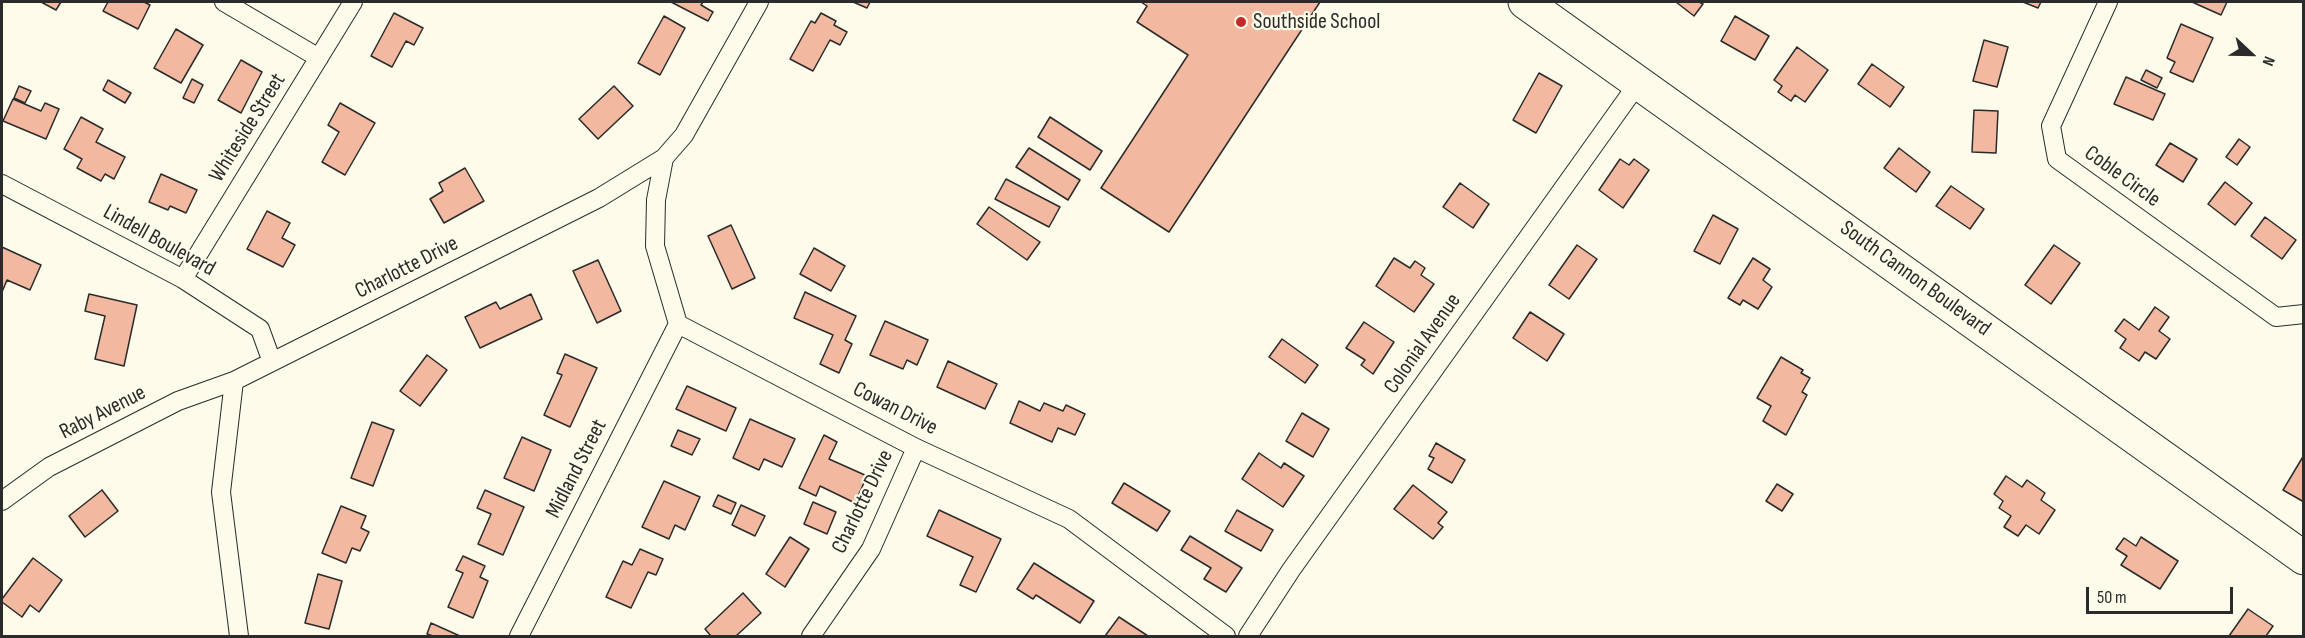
<!DOCTYPE html>
<html>
<head>
<meta charset="utf-8">
<style>
  body { margin:0 }
  #map { position:relative; width:2305px; height:638px; overflow:hidden; background:#fdfbea; font-family:"Sofia Sans Condensed",sans-serif }
  canvas { display:block }
  .frame { position:absolute; inset:0; border:3px solid #2b2b2b; pointer-events:none }
  .north { position:absolute; left:2221px; top:24px; width:60px; height:60px; -webkit-text-stroke:4px #fdfbea; paint-order:stroke; rotate:112deg; font-size:16px; font-weight:700; line-height:24px; text-align:center; color:#2b2b2b }
  .north::after { content:''; display:block; margin:auto; width:21px; height:27px; background:#2b2b2b; clip-path:polygon(50% 0,100% 100%,50% 72%,0 100%) }
  .scale { position:absolute; left:2086px; top:587px; width:147px; height:27px; box-sizing:border-box; border:3px solid #2b2b2b; border-top:0; padding-left:8px; font-size:18px; line-height:21px; white-space:nowrap; color:#2b2b2b; -webkit-text-stroke:4px #fdfbea; paint-order:stroke }
</style>
</head>
<body>
<div id="map">
<canvas width="2305" height="638"></canvas>
<div class="frame"></div>
<div class="north">N</div>
<div class="scale">50 m</div>
</div>
<script>
const ctx = document.querySelector('canvas').getContext('2d');
ctx.lineJoin = 'round';
function fillPath(path, color) { ctx.fillStyle = color; ctx.fill(path, 'evenodd'); }
const toPath = rows => new Path2D(rows.map(r => 'M' + r).join(''));
function stroke(path, color, width, dash) { ctx.strokeStyle = color; ctx.lineWidth = width; ctx.lineCap = dash ? 'butt' : 'round'; ctx.setLineDash(dash || []); ctx.stroke(path); }
function drawText(font, color, halo, rows, align = 'center') {
  ctx.font = font + ' "Sofia Sans Condensed",sans-serif'; ctx.lineWidth = 4.5; ctx.setLineDash([]); ctx.textBaseline = 'middle'; ctx.strokeStyle = halo; ctx.fillStyle = color; for (const [text, x, y, turn = 0] of rows) {
    ctx.save(); ctx.translate(x, y); ctx.rotate((+turn || 0) * Math.PI / 180); ctx.textAlign = isNaN(turn) ? turn : align; if (halo) ctx.strokeText(text, 0, 0); ctx.fillText(text, 0, 0); ctx.restore();
  }
}
const building = toPath([
  [41,2,61,2,56,10,41,2],
  [108,2,144,2,150,5,138,29,103,11,108,2],
  [671,2,703,2,701,5,713,12,708,21,671,2],
  [853,2,870,2,867,8,853,2],
  [1141,2,1320,2,1169,232,1101,188,1188,55,1137,22,1147,6,1141,2],
  [1676,2,1699,2,1703,4,1694,16,1676,2],
  [2023,2,2041,2,2038,8,2023,2],
  [2192,2,2227,2,2221,15,2192,2],
  [394,13,423,28,414,45,406,41,392,67,371,56,394,13],
  [821,13,836,21,834,25,847,32,840,45,830,40,813,71,790,59,811,21,815,23,821,13],
  [664,16,685,28,660,75,638,63,664,16],
  [1735,16,1769,36,1755,60,1721,41,1735,16],
  [2181,24,2213,38,2193,82,2170,72,2175,62,2167,58,2181,24],
  [176,29,203,45,181,83,154,68,176,29],
  [1984,40,2008,47,1997,87,1973,81,1984,40],
  [1797,47,1828,70,1805,102,1795,95,1791,101,1778,92,1782,86,1774,80,1797,47],
  [241,60,262,72,241,113,218,100,241,60],
  [1872,64,1904,87,1890,107,1858,84,1872,64],
  [2146,70,2162,78,2157,88,2141,80,2146,70],
  [1539,73,1562,86,1536,133,1513,120,1539,73],
  [2126,77,2165,94,2153,120,2114,104,2126,77],
  [192,79,203,85,194,103,183,98,192,79],
  [108,80,131,93,125,103,103,90,108,80],
  [19,86,31,91,25,103,14,98,19,86],
  [614,86,633,106,598,139,579,119,614,86],
  [13,99,41,111,45,103,59,109,46,139,3,121,13,99],
  [340,103,375,123,345,175,322,162,339,132,328,125,340,103],
  [1974,110,1998,111,1996,153,1972,152,1974,110],
  [81,117,103,129,96,142,125,157,114,179,105,174,101,181,77,168,82,159,64,149,81,117],
  [1050,117,1102,151,1090,170,1038,137,1050,117],
  [2239,139,2250,147,2237,165,2226,157,2239,139],
  [2170,143,2197,159,2183,182,2156,165,2170,143],
  [1029,148,1080,180,1068,200,1016,167,1029,148],
  [1899,148,1930,172,1916,192,1884,168,1899,148],
  [1620,159,1629,165,1634,159,1649,170,1623,208,1599,190,1620,159],
  [465,168,484,201,444,223,430,199,443,191,439,183,465,168],
  [161,174,197,190,186,213,170,206,168,210,149,202,161,174],
  [1006,179,1060,207,1049,227,995,199,1006,179],
  [2225,182,2252,203,2235,225,2208,204,2225,182],
  [1460,183,1489,204,1473,228,1443,207,1460,183],
  [1951,186,1984,209,1970,229,1936,206,1951,186],
  [989,207,1040,242,1027,260,977,224,989,207],
  [267,211,290,223,282,238,295,245,283,267,247,249,267,211],
  [1713,215,1738,229,1720,264,1694,251,1713,215],
  [2265,217,2296,240,2282,259,2251,236,2265,217],
  [731,225,755,278,732,289,708,236,731,225],
  [1577,245,1597,259,1569,299,1549,285,1577,245],
  [2054,245,2080,263,2051,304,2025,285,2054,245],
  [2,247,41,265,30,290,7,280,2,292,2,247],
  [814,248,845,266,831,291,800,274,814,248],
  [1394,258,1410,268,1415,261,1425,268,1421,275,1434,284,1414,312,1376,286,1394,258],
  [1753,258,1770,269,1763,280,1772,287,1758,309,1743,300,1740,305,1728,298,1753,258],
  [598,260,621,311,597,323,573,271,598,260],
  [805,292,856,316,845,340,852,344,839,373,820,364,833,335,794,318,805,292],
  [89,294,137,305,124,366,95,359,105,316,85,311,89,294],
  [531,294,542,319,480,348,465,317,496,302,500,309,531,294],
  [2155,307,2169,317,2159,331,2170,339,2156,359,2145,352,2139,361,2120,348,2126,339,2115,331,2124,319,2139,330,2155,307],
  [1530,312,1564,334,1547,361,1513,338,1530,312],
  [885,321,928,340,917,365,907,360,903,369,870,355,885,321],
  [1364,322,1394,342,1373,374,1361,365,1365,360,1346,348,1364,322],
  [1282,339,1318,365,1305,383,1269,357,1282,339],
  [565,354,597,368,570,427,544,415,562,375,557,373,565,354],
  [427,355,447,370,420,406,400,391,427,355],
  [1781,357,1803,370,1801,373,1810,378,1802,392,1807,395,1786,435,1763,421,1771,406,1757,398,1781,357],
  [948,361,997,384,985,409,937,387,948,361],
  [687,386,736,408,726,431,676,409,687,386],
  [1019,401,1040,411,1044,403,1063,411,1066,405,1085,414,1075,435,1058,428,1052,442,1010,423,1019,401],
  [1302,413,1329,429,1313,457,1286,441,1302,413],
  [750,419,795,439,782,467,764,459,759,470,733,458,750,419],
  [372,422,394,430,373,486,351,478,372,422],
  [678,430,700,439,692,455,671,446,678,430],
  [824,435,837,442,829,459,867,476,855,503,820,486,816,496,799,488,824,435],
  [522,437,551,450,534,491,504,478,522,437],
  [1436,443,1465,460,1452,483,1428,469,1434,458,1429,456,1436,443],
  [1259,453,1281,468,1284,463,1304,476,1283,507,1242,479,1259,453],
  [2304,455,2304,502,2283,490,2304,455],
  [2006,476,2022,487,2027,480,2045,493,2041,500,2055,510,2039,534,2026,525,2018,536,2004,527,2011,516,1999,508,2003,501,1994,494,2006,476],
  [664,481,700,497,685,530,675,525,669,539,642,527,664,481],
  [1124,483,1170,511,1157,531,1112,503,1124,483],
  [1777,484,1793,494,1782,511,1766,501,1777,484],
  [1413,485,1447,512,1438,523,1443,527,1433,539,1394,509,1413,485],
  [102,490,118,511,85,537,69,516,102,490],
  [485,490,524,507,503,555,478,544,491,514,477,508,485,490],
  [718,495,736,503,731,514,713,506,718,495],
  [813,502,836,512,827,534,804,524,813,502],
  [741,505,765,516,755,536,732,525,741,505],
  [341,506,366,516,361,528,369,532,360,551,352,548,346,563,322,553,341,506],
  [939,510,1001,539,976,592,960,585,973,557,927,536,939,510],
  [1237,510,1273,530,1261,551,1225,531,1237,510],
  [1190,536,1242,568,1226,592,1204,579,1211,568,1181,550,1190,536],
  [790,537,809,549,785,587,766,574,790,537],
  [2141,537,2178,561,2160,589,2121,565,2127,556,2116,549,2124,538,2136,546,2141,537],
  [640,549,663,559,656,575,648,572,631,608,606,597,623,561,632,565,640,549],
  [463,556,485,566,480,577,488,581,473,618,448,607,463,573,456,570,463,556],
  [33,558,62,580,39,612,30,605,22,617,2,602,2,599,33,558],
  [1034,563,1094,601,1080,623,1036,595,1033,599,1017,589,1034,563],
  [318,574,342,581,329,629,305,623,318,574],
  [743,593,761,613,736,636,711,636,705,629,743,593],
  [2248,609,2273,626,2266,636,2229,636,2248,609],
  [1119,617,1148,636,1105,636,1119,617],
  [431,623,460,636,433,636,427,634,431,623]
]);
const street = toPath([
  [224,2,319,58],
  [2108,2,2051,126,2057,159,2276,317,2304,314],
  [664,158,656,200,655,246,678,324,916,448,1069,519,1226,636],
  [2,184,183,279,260,329,272,362],
  [183,279,353,2],
  [2,501,49,467,178,401,234,381],
  [239,636,221,492,234,381,599,198,664,158,684,135,759,2],
  [519,636,678,324],
  [811,636,871,549,916,448],
  [1248,636,1291,570,1639,82]
]);
const highway = toPath([
  [1525,2,2304,558]
]);
const markers = [
  [1241,22,6,"#c62828"]
];
const poiNames = [
  ["Southside School",1253,22]
];
const streetNames = [
  ["Whiteside Street",248,128,-58],
  ["Coble Circle",2122,177,36],
  ["Lindell Boulevard",159,241,29],
  ["Charlotte Drive",407,268,-27],
  ["South Cannon Boulevard",1915,279,36],
  ["Colonial Avenue",1423,344,-55],
  ["Cowan Drive",895,409,27],
  ["Raby Avenue",103,413,-27],
  ["Midland Street",577,469,-63],
  ["Charlotte Drive",863,502,-64]
];
fillPath(building, '#f2b8a0');
stroke(building, '#2b2b2b', 1.5);
stroke(street, '#2b2b2b', 20);
stroke(highway, '#2b2b2b', 35);
stroke(street, '#fdfbea', 18);
stroke(highway, '#fdfbea', 33);
for (const [x, y, r, color] of markers) { const dot = new Path2D(); dot.arc(x, y, r, 0, 2 * Math.PI); ctx.fillStyle = color; ctx.fill(dot); stroke(dot, '#fdfbea', 2); }
drawText('22px', '#2b2b2b', '#fdfbea', poiNames, 'left');
drawText('22px', '#2b2b2b', '#fdfbea', streetNames);
</script>
</body>
</html>
